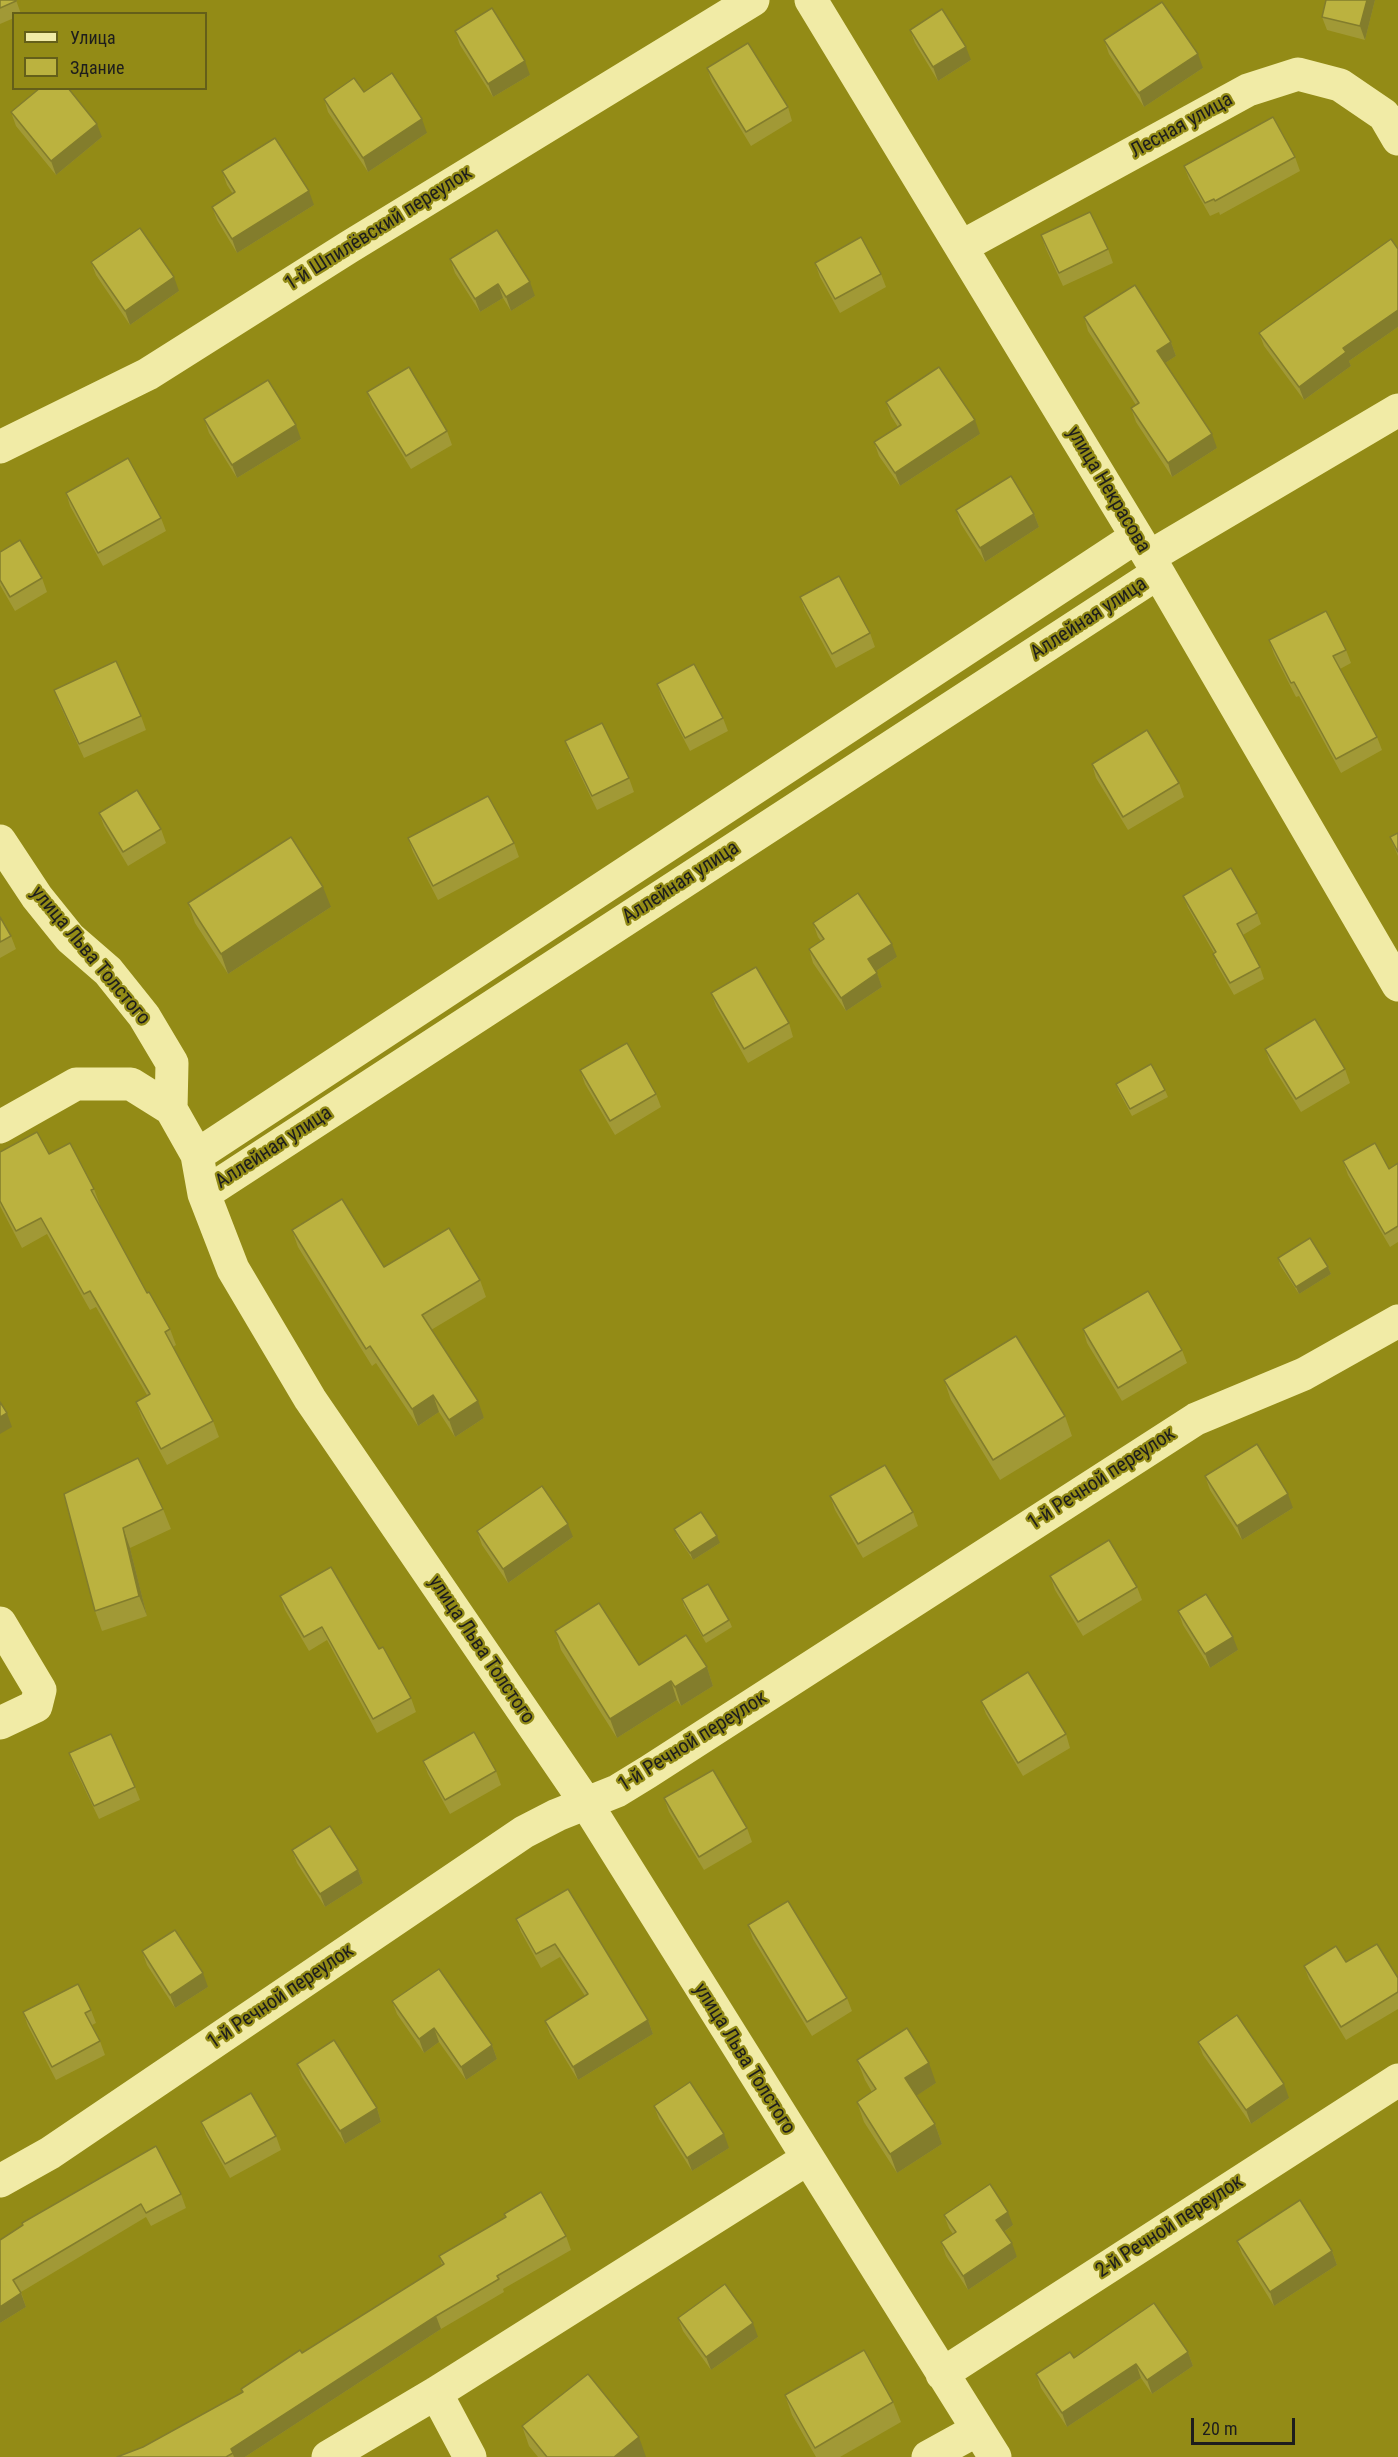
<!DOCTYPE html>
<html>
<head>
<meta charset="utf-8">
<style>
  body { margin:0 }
  #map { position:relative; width:1398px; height:2457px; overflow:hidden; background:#938b16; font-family:"Roboto Condensed",sans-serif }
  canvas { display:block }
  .legend { position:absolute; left:12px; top:12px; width:195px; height:78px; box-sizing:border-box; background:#938b16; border:2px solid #645f19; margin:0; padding:8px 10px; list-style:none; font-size:18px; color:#1d1d1d }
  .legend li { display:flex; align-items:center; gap:12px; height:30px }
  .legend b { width:30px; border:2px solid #645f19 }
  .scale { position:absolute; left:1191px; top:2418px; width:104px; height:27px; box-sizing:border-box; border:3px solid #1d1d1d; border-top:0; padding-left:8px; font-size:18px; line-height:21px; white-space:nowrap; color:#1d1d1d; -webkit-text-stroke:4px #938b16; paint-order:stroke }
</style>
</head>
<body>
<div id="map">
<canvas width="1398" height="2457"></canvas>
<ul class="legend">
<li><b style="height:8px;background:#f1eba6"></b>Улица</li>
<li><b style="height:16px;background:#bbb23f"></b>Здание</li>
</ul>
<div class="scale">20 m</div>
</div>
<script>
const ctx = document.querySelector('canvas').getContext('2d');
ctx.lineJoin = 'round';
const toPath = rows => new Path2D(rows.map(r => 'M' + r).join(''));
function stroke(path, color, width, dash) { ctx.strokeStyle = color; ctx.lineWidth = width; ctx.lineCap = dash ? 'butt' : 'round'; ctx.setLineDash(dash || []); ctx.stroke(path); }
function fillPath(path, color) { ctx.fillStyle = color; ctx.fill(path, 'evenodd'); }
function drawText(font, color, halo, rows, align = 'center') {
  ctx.font = font + ' "Roboto Condensed",sans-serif'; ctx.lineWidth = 4.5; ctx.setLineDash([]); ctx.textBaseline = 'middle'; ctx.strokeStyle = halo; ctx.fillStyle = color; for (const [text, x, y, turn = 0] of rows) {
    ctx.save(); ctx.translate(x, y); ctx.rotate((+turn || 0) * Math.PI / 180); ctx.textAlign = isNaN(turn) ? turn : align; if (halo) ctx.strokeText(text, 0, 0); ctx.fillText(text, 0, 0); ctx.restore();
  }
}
const minor = toPath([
  [811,0,1149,557,1398,985],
  [961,247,1248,90,1298,74,1340,85,1384,115,1398,139],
  [0,447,148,374,349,247,753,0],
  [1149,557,1398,410],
  [0,841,37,897,70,938,108,971,144,1016,172,1063,171,1109,197,1155,204,1194,233,1269,310,1399,586,1803,995,2457],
  [0,1127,76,1084,131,1084,171,1109],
  [197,1155,1136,537],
  [204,1194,1158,573],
  [0,1623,40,1690,36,1706,0,1723],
  [0,2181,50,2153,524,1832,557,1815,617,1791,648,1772,1196,1419,1304,1374,1398,1321],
  [942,2374,1398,2080],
  [436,2393,470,2457],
  [328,2457,436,2393,807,2159],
  [928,2457,977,2430]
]);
const wall = toPath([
  [0,0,16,0,21,14,14,14,14,18,0,24],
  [1326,0,1375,0,1365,40,1327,30,1322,17],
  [910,30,971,60,938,81,915,43],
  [455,31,530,75,493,97,460,45],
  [1104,40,1203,68,1144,107,1109,54],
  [707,68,788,107,792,121,751,146,712,82],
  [364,92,427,133,368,172,328,112,324,99],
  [11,112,102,137,56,175,16,126],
  [1295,157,1300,171,1220,215,1219,212,1210,216,1189,179,1184,166],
  [222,171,314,205,237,253,217,220,212,207,233,194,227,185],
  [1041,235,1108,249,1113,263,1063,286,1046,249],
  [1398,249,1398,327,1349,361,1351,366,1304,400,1264,346,1259,333],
  [450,259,535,296,511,311,503,298,480,312,455,273],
  [91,262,179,291,130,325,96,275],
  [815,263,881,274,886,287,840,313,820,277],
  [1084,317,1171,342,1176,356,1165,363,1217,448,1172,477,1136,422,1131,408,1136,405,1088,331],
  [367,392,447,431,452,445,411,469,372,405],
  [886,402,980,434,900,486,879,456,874,442,898,427,891,416],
  [204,419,301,439,237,478,209,433],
  [66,493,161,518,166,531,103,566,70,506],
  [956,510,1034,514,1039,527,985,562,961,524],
  [0,552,42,578,47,592,15,611,0,585],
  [800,597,870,633,875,647,836,668,805,610],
  [1269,640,1346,650,1351,663,1340,669,1377,737,1382,750,1341,773,1299,696,1296,697,1274,654],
  [657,684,723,718,728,731,690,751,662,698],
  [54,690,141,716,146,730,84,758,59,703],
  [565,741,629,778,634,792,597,810,570,754],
  [1092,764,1179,783,1184,797,1128,830,1096,778],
  [99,813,161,829,166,843,128,866,104,826],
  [1398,833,1398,856,1390,837],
  [408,838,514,843,519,857,438,900,413,852],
  [1183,896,1257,913,1261,924,1243,935,1260,967,1264,979,1234,995,1217,965,1213,954,1214,953,1188,908],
  [188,903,331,907,228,974,195,923],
  [0,917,11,936,16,949,0,958],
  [813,923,897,957,876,971,882,987,846,1011,813,963,809,949,821,941,818,937],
  [711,993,789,1023,793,1037,748,1063,716,1006],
  [1265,1049,1345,1069,1350,1083,1301,1112,1270,1062],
  [580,1070,656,1094,661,1107,615,1135,585,1084],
  [1116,1084,1165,1090,1168,1097,1132,1116,1118,1090],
  [0,1152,49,1154,94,1189,100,1205,100,1206,147,1293,170,1329,176,1345,173,1347,213,1421,219,1437,167,1465,142,1418,136,1402,147,1395,96,1307,90,1310,47,1234,22,1248,0,1206],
  [1343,1161,1389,1169,1398,1163,1398,1242,1390,1247,1348,1175],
  [292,1230,384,1267,480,1280,486,1297,431,1330,484,1418,455,1437,439,1412,418,1426,376,1363,372,1366,298,1247],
  [1278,1258,1328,1267,1331,1274,1299,1294,1280,1265],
  [1083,1329,1182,1350,1187,1363,1122,1401,1087,1343],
  [944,1380,1065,1416,1072,1436,1000,1480,951,1400],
  [1205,1476,1293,1508,1242,1540,1210,1490],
  [64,1494,163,1509,171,1529,130,1548,147,1616,102,1631,95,1611],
  [830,1496,913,1512,918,1526,863,1558,835,1510],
  [674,1529,720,1543,693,1560,677,1536],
  [477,1531,573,1537,508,1583,482,1545],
  [1050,1576,1137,1587,1142,1600,1083,1636,1055,1590],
  [280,1596,379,1649,411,1698,416,1712,377,1733,327,1640,309,1651,285,1610],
  [682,1599,729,1620,732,1627,706,1643,684,1606],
  [1178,1611,1238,1650,1210,1668,1183,1625],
  [555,1631,639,1665,707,1667,713,1686,681,1706,677,1700,617,1738,561,1650],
  [981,1701,1066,1734,1070,1748,1023,1776,986,1714],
  [69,1753,135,1787,140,1800,99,1819,74,1767],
  [423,1761,496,1771,501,1785,450,1814,428,1774],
  [664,1798,747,1828,752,1842,704,1870,669,1812],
  [292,1850,358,1870,363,1883,325,1907,297,1863],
  [568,1889,648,2020,653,2034,578,2080,550,2034,545,2021,585,1996,560,1957,541,1968,521,1932,516,1919],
  [748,1925,847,1998,852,2011,812,2036,753,1939],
  [142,1951,208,1987,175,2008,147,1965],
  [1346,1962,1398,1978,1398,2009,1346,2040,1309,1979,1304,1966],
  [392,2001,492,2045,497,2059,466,2080,439,2042,424,2053,397,2014],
  [91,2010,96,2023,92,2025,100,2041,105,2055,56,2080,28,2026,23,2012],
  [1198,2042,1289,2098,1251,2124,1203,2055],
  [857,2060,936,2083,917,2095,935,2124,942,2144,897,2173,864,2122,857,2102,872,2092,865,2080],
  [297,2064,377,2108,381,2122,345,2144,302,2077],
  [654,2106,729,2148,692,2171,659,2119],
  [201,2122,276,2136,281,2150,230,2178,206,2135],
  [181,2194,186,2208,151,2226,146,2217,21,2292,26,2307,0,2323,0,2240,23,2225],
  [504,2214,566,2236,571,2250,503,2289,504,2292,441,2329,245,2457,117,2457,143,2447,243,2393,241,2389,302,2353,442,2265,439,2256,505,2218],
  [944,2215,1013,2225,1004,2232,1017,2257,968,2290,946,2256,941,2242,953,2234,949,2228],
  [1237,2241,1332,2251,1337,2265,1274,2306,1242,2254],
  [678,2318,758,2337,711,2370,683,2331],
  [1188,2352,1193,2366,1152,2394,1141,2378,1067,2427,1041,2388,1036,2374,1074,2358],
  [785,2395,893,2402,901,2422,840,2457,816,2457,792,2415],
  [522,2426,646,2457,538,2457,529,2446]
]);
const shadedWall = toPath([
  [1367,0,1375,0,1365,40,1360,26],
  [966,47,971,60,938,81,933,67],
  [1198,54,1203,68,1144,107,1139,93],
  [525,61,530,75,493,97,488,84],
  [422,119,427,133,368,172,363,158],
  [97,124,102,137,56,175,51,161],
  [309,191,314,205,237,253,232,239],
  [174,277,179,291,130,325,125,311],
  [530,282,535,296,511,311,506,297],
  [498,284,503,298,480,312,475,299],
  [1398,310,1398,327,1349,361,1351,366,1304,400,1299,387,1343,348],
  [1171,342,1176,356,1162,365,1157,351],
  [975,420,980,434,900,486,895,473],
  [296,425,301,439,237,478,232,465],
  [1212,434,1217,448,1172,477,1168,463],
  [1034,514,1039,527,985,562,980,548],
  [323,887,331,907,228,974,221,954],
  [892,944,897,957,873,973,868,959],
  [877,973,882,987,846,1011,841,998],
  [1328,1267,1331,1274,1299,1294,1296,1287],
  [433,1395,439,1412,418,1426,412,1409],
  [478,1401,484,1418,455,1437,449,1420],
  [7,1413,12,1427,0,1434,0,1417],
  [1288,1494,1293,1508,1242,1540,1237,1526],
  [568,1524,573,1537,508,1583,503,1569],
  [123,1528,130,1548,147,1616,139,1596],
  [717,1536,720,1543,693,1560,690,1553],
  [1233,1637,1238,1650,1210,1668,1205,1654],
  [707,1667,713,1686,681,1706,675,1687],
  [671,1681,677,1700,617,1738,610,1719],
  [358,1870,363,1883,325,1907,320,1894],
  [203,1973,208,1987,175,2008,170,1995],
  [648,2020,653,2034,578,2080,573,2067],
  [434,2028,439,2042,424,2053,419,2039],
  [492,2045,497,2059,466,2080,461,2067],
  [929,2063,936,2083,913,2098,905,2078],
  [1284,2084,1289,2098,1251,2124,1246,2110],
  [377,2108,381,2122,345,2144,340,2131],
  [935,2124,942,2144,897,2173,890,2154],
  [724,2134,729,2148,692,2171,687,2158],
  [1008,2212,1013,2225,1001,2234,996,2220],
  [1012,2243,1017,2257,968,2290,963,2276],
  [1332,2251,1337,2265,1274,2306,1270,2292],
  [21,2293,26,2307,0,2323,0,2307],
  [436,2316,441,2329,245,2457,234,2457,231,2449],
  [753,2323,758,2337,711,2370,706,2357],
  [1188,2352,1193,2366,1152,2394,1147,2380],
  [1136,2364,1141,2378,1067,2427,1062,2413],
  [639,2437,646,2457,614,2457]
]);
const building = toPath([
  [0,0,16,0,16,1,0,8,0,0],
  [1326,0,1367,0,1360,26,1322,17,1326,0],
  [1162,2,1198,54,1139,93,1104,40,1162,2],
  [492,8,525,61,488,84,455,31,492,8],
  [942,9,966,47,933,67,910,30,942,9],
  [748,43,788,107,746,132,707,68,748,43],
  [392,73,422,119,363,158,324,99,354,78,364,92,392,73],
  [40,88,68,88,97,124,51,161,11,112,40,88],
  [1273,117,1295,157,1215,201,1214,199,1205,203,1184,166,1273,117],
  [275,138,309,191,232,239,212,207,235,192,222,171,275,138],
  [1090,212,1108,249,1059,273,1041,235,1090,212],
  [140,228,174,277,125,311,91,262,140,228],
  [497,230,530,282,506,297,498,284,475,299,450,259,497,230],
  [861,237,881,274,835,299,815,263,861,237],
  [1391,239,1398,249,1398,310,1343,348,1346,352,1299,387,1259,333,1391,239],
  [1135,285,1171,342,1157,351,1212,434,1168,463,1131,408,1139,403,1084,317,1135,285],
  [409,367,447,431,406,456,367,392,409,367],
  [939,367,975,420,895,473,874,442,901,425,886,402,939,367],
  [268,380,296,425,232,465,204,419,268,380],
  [128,458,161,518,98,553,66,493,128,458],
  [1011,476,1034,514,980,548,956,510,1011,476],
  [20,540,42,578,10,597,0,580,0,552,20,540],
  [839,576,870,633,832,654,800,597,839,576],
  [1326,611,1346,650,1333,656,1377,737,1336,759,1294,682,1291,683,1269,640,1326,611],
  [116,661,141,716,79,744,54,690,116,661],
  [694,664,723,718,685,738,657,684,694,664],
  [602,723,629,778,592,796,565,741,602,723],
  [1147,730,1179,783,1123,817,1092,764,1147,730],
  [137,790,161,829,123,852,99,813,137,790],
  [488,796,514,843,433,886,408,838,488,796],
  [1398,833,1398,852,1390,837,1398,833],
  [291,837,323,887,221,954,188,903,291,837],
  [1231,868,1257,913,1237,924,1260,967,1230,983,1213,954,1216,952,1183,896,1231,868],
  [858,893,892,944,868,959,877,973,841,998,809,949,824,939,813,923,858,893],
  [0,917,11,936,0,942,0,917],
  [756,967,789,1023,744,1049,711,993,756,967],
  [1315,1019,1345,1069,1296,1099,1265,1049,1315,1019],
  [627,1043,656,1094,610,1121,580,1070,627,1043],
  [1151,1064,1165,1090,1130,1109,1116,1084,1151,1064],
  [37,1132,49,1154,70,1143,94,1189,91,1190,147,1293,149,1292,170,1329,165,1332,213,1421,161,1449,136,1402,150,1394,90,1291,84,1294,41,1218,16,1231,0,1201,0,1152,37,1132],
  [1375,1143,1389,1169,1398,1163,1398,1226,1385,1234,1343,1161,1375,1143],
  [342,1199,384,1267,449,1228,480,1280,422,1315,478,1401,449,1420,433,1395,412,1409,370,1346,366,1349,292,1230,342,1199],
  [1310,1238,1328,1267,1296,1287,1278,1258,1310,1238],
  [1148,1291,1182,1350,1118,1388,1083,1329,1148,1291],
  [1016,1336,1065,1416,993,1460,944,1380,1016,1336],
  [0,1402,7,1413,0,1417,0,1402],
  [1257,1444,1288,1494,1237,1526,1205,1476,1257,1444],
  [138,1458,163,1509,123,1528,139,1596,95,1611,64,1494,138,1458],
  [885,1465,913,1512,858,1544,830,1496,885,1465],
  [542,1486,568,1524,503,1569,477,1531,542,1486],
  [701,1512,717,1536,690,1553,674,1529,701,1512],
  [1109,1540,1137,1587,1078,1622,1050,1576,1109,1540],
  [331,1567,379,1649,383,1647,411,1698,373,1719,322,1627,304,1637,280,1596,331,1567],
  [708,1584,729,1620,703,1636,682,1599,708,1584],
  [1206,1594,1233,1637,1205,1654,1178,1611,1206,1594],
  [599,1603,639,1665,686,1635,707,1667,675,1687,671,1681,610,1719,555,1631,599,1603],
  [1028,1672,1066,1734,1018,1763,981,1701,1028,1672],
  [474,1732,496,1771,445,1800,423,1761,474,1732],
  [111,1734,135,1787,94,1806,69,1753,111,1734],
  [713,1770,747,1828,699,1857,664,1798,713,1770],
  [330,1826,358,1870,320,1894,292,1850,330,1826],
  [568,1889,648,2020,573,2067,545,2021,588,1994,555,1944,536,1954,516,1919,568,1889],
  [788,1901,847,1998,807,2022,748,1925,788,1901],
  [175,1930,203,1973,170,1995,142,1951,175,1930],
  [1377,1944,1398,1978,1398,1992,1341,2027,1304,1966,1336,1946,1346,1962,1377,1944],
  [439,1969,492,2045,461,2067,434,2028,419,2039,392,2001,439,1969],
  [78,1984,91,2010,85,2013,100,2041,52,2067,23,2012,78,1984],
  [1237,2015,1284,2084,1246,2110,1198,2042,1237,2015],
  [907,2028,929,2063,905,2078,935,2124,890,2154,857,2102,876,2089,857,2060,907,2028],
  [334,2040,377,2108,340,2131,297,2064,334,2040],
  [690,2082,724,2134,687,2158,654,2106,690,2082],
  [251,2093,276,2136,225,2164,201,2122,251,2093],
  [156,2146,181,2194,146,2213,141,2204,13,2280,21,2293,0,2307,0,2240,23,2225,22,2223,156,2146],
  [990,2184,1008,2212,996,2220,1012,2243,963,2276,941,2242,956,2232,944,2215,990,2184],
  [541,2192,566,2236,497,2276,499,2279,436,2316,231,2449,233,2453,226,2457,117,2457,143,2447,243,2392,241,2389,300,2350,302,2353,444,2264,439,2256,506,2217,504,2214,541,2192],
  [1300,2200,1332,2251,1270,2292,1237,2241,1300,2200],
  [725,2284,753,2323,706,2357,678,2318,725,2284],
  [1154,2303,1188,2352,1147,2380,1136,2364,1062,2413,1036,2374,1070,2352,1074,2358,1154,2303],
  [864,2350,893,2402,815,2448,785,2395,864,2350],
  [588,2374,639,2437,614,2457,547,2457,522,2426,588,2374]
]);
const streetNames = [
  ["Лесная улица",1182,126,-29],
  ["1-й Шпилёвский переулок",379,229,-32],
  ["улица Некрасова",1108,490,59],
  ["Аллейная улица",1089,619,-33],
  ["Аллейная улица",681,883,-33],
  ["улица Льва Толстого",90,956,50],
  ["Аллейная улица",274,1148,-33],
  ["1-й Речной переулок",1102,1479,-33],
  ["улица Льва Толстого",481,1650,56],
  ["1-й Речной переулок",693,1742,-32],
  ["1-й Речной переулок",281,1997,-34],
  ["улица Льва Толстого",744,2059,58],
  ["2-й Речной переулок",1170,2227,-33]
];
stroke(minor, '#f1eba6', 33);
fillPath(wall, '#a19936');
fillPath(shadedWall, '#837d2c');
fillPath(building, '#bbb23f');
stroke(building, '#837d2c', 1.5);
drawText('20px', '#1d1d1d', '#938b16', streetNames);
</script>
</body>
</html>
